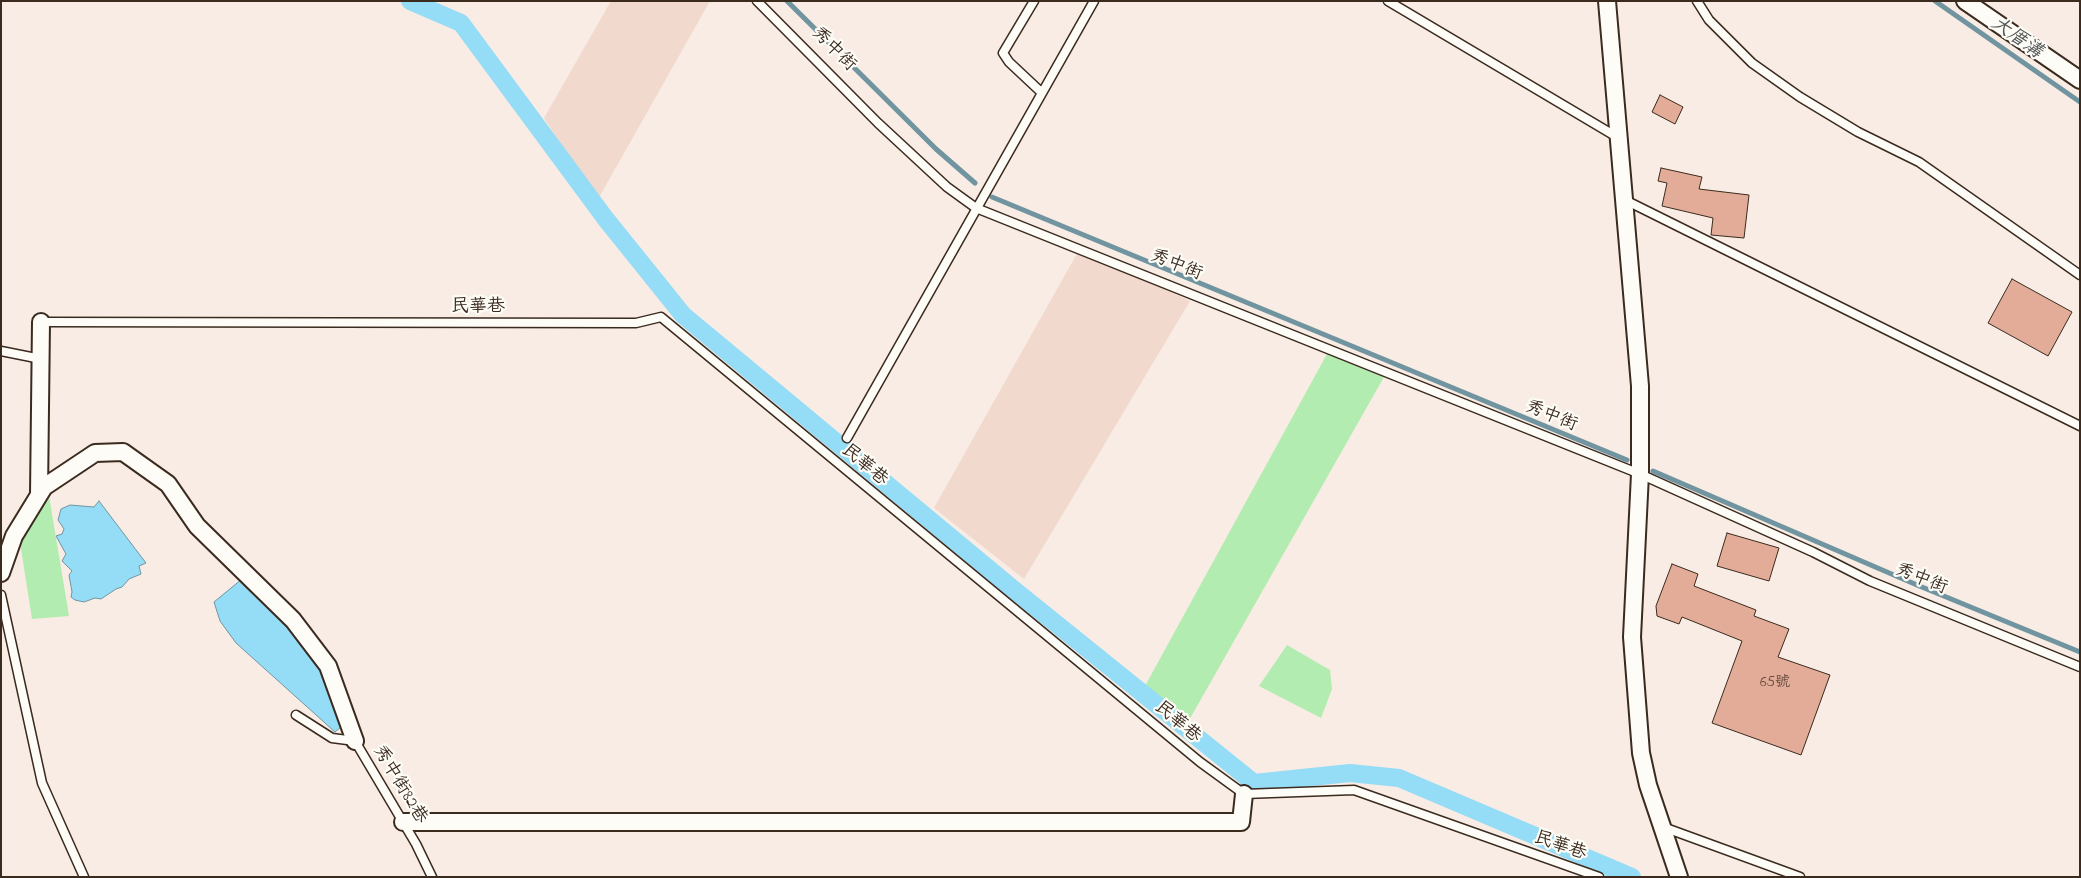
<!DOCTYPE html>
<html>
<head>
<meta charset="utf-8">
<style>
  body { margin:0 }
  #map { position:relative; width:2081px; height:878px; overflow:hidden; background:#f8ece4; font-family:"Indie Flower",sans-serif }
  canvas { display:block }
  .frame { position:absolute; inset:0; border:2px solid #3b2a1e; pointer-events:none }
</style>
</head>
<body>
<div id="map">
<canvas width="2081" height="878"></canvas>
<div class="frame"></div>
</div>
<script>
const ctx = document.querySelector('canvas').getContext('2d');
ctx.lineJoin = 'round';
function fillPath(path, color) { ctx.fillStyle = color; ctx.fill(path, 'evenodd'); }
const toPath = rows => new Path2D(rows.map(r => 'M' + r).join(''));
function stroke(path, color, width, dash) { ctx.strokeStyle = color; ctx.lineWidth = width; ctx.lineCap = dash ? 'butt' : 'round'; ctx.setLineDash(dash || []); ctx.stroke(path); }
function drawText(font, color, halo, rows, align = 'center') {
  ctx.font = font + ' "Indie Flower","LXGW WenKai TC",sans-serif'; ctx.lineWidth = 4.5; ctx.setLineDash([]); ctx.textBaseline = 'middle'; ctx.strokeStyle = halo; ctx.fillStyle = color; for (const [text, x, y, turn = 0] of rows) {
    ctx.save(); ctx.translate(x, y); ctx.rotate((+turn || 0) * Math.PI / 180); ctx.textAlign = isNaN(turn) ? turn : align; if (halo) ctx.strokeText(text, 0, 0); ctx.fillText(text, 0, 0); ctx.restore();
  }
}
const built = toPath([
  [611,1,710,1,597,201,544,118],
  [1079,250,1190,301,1024,579,934,508]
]);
const green = toPath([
  [1327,354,1384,377,1188,722,1145,686],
  [48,490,69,616,32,619,19,536],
  [1287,645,1330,670,1332,689,1321,718,1259,686]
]);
const water = toPath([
  [99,501,146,563,139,566,141,574,129,579,122,587,116,589,101,599,95,598,84,602,75,600,71,597,72,592,69,575,72,571,62,561,66,554,56,536,62,534,64,529,58,520,61,509,70,505,94,507,99,501],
  [242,579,294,635,322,672,342,726,335,732,236,643,220,621,214,602,242,579]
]);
const stream = toPath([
  [787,1,936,149,975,183],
  [1935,1,2080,102],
  [992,197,1627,460],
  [1653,471,1917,585,2080,652]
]);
const canal = toPath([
  [410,1,461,23,605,218,683,315,1013,589,1254,783,1350,773,1399,778,1632,877]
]);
const building = toPath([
  [1660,95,1683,107,1675,124,1652,112,1660,95],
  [1661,168,1702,177,1699,189,1749,195,1744,238,1711,235,1713,218,1662,206,1667,183,1658,181,1661,168],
  [2012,279,2072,312,2048,356,1988,323,2012,279],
  [1727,533,1779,548,1769,581,1717,566,1727,533],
  [1672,564,1698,574,1694,586,1756,610,1754,616,1789,629,1778,657,1830,675,1801,755,1712,723,1742,641,1682,617,1679,624,1657,616,1656,606,1672,564]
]);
const lane = toPath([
  [757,1,878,123,947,187,976,208,1640,474,1813,552,1870,581,2080,667],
  [1034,1,1003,53,1009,62,1041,92],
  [1388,1,1617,137],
  [1697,1,1709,20,1752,63,1800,97,1858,132,1919,162,2080,275],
  [1625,200,2080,426],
  [41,322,636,323,661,317,1200,762,1244,794,1354,790,1599,877],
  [1,351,41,359],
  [847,438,1094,1],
  [1,595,42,783,84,877],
  [296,715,332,738,355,741,416,844,432,877],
  [1663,827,1800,877]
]);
const street = toPath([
  [1607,1,1640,386,1640,474,1632,637,1641,753,1648,785,1679,877],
  [1965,1,2080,80],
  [39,494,41,322],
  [1,573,14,536,44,487,95,453,123,452,168,484,197,526,293,620,328,666,355,741],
  [403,822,1241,822,1244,794]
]);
const numberNames = [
  ["65號",1775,684]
];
const streetNames = [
  ["秀中街",833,50,45],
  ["秀中街",1176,266,22],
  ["民華巷",478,308],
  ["秀中街",1551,417,22],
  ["民華巷",864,466,40],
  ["秀中街",1921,580,22],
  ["民華巷",1177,723,40],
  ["秀中街82巷",399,785,59],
  ["民華巷",1560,847,19]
];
const waterNames = [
  ["大厝溝",2016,39,35]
];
fillPath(built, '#f1d9cd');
fillPath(green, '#b2ecb0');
fillPath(water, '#95dcf7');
stroke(water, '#7195a0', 1);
stroke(stream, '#7195a0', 5);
stroke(canal, '#95dcf7', 18);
fillPath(building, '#e2ac98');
stroke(building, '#3b2a1e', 1);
stroke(lane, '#3b2a1e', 11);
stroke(street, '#3b2a1e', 20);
stroke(lane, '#fdfcf7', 8);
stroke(street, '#fdfcf7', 16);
drawText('15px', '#654a3c', null, numberNames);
drawText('18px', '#3b2a1e', '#fdfcf7', streetNames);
drawText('italic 19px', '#525654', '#fdfcf7', waterNames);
</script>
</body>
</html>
